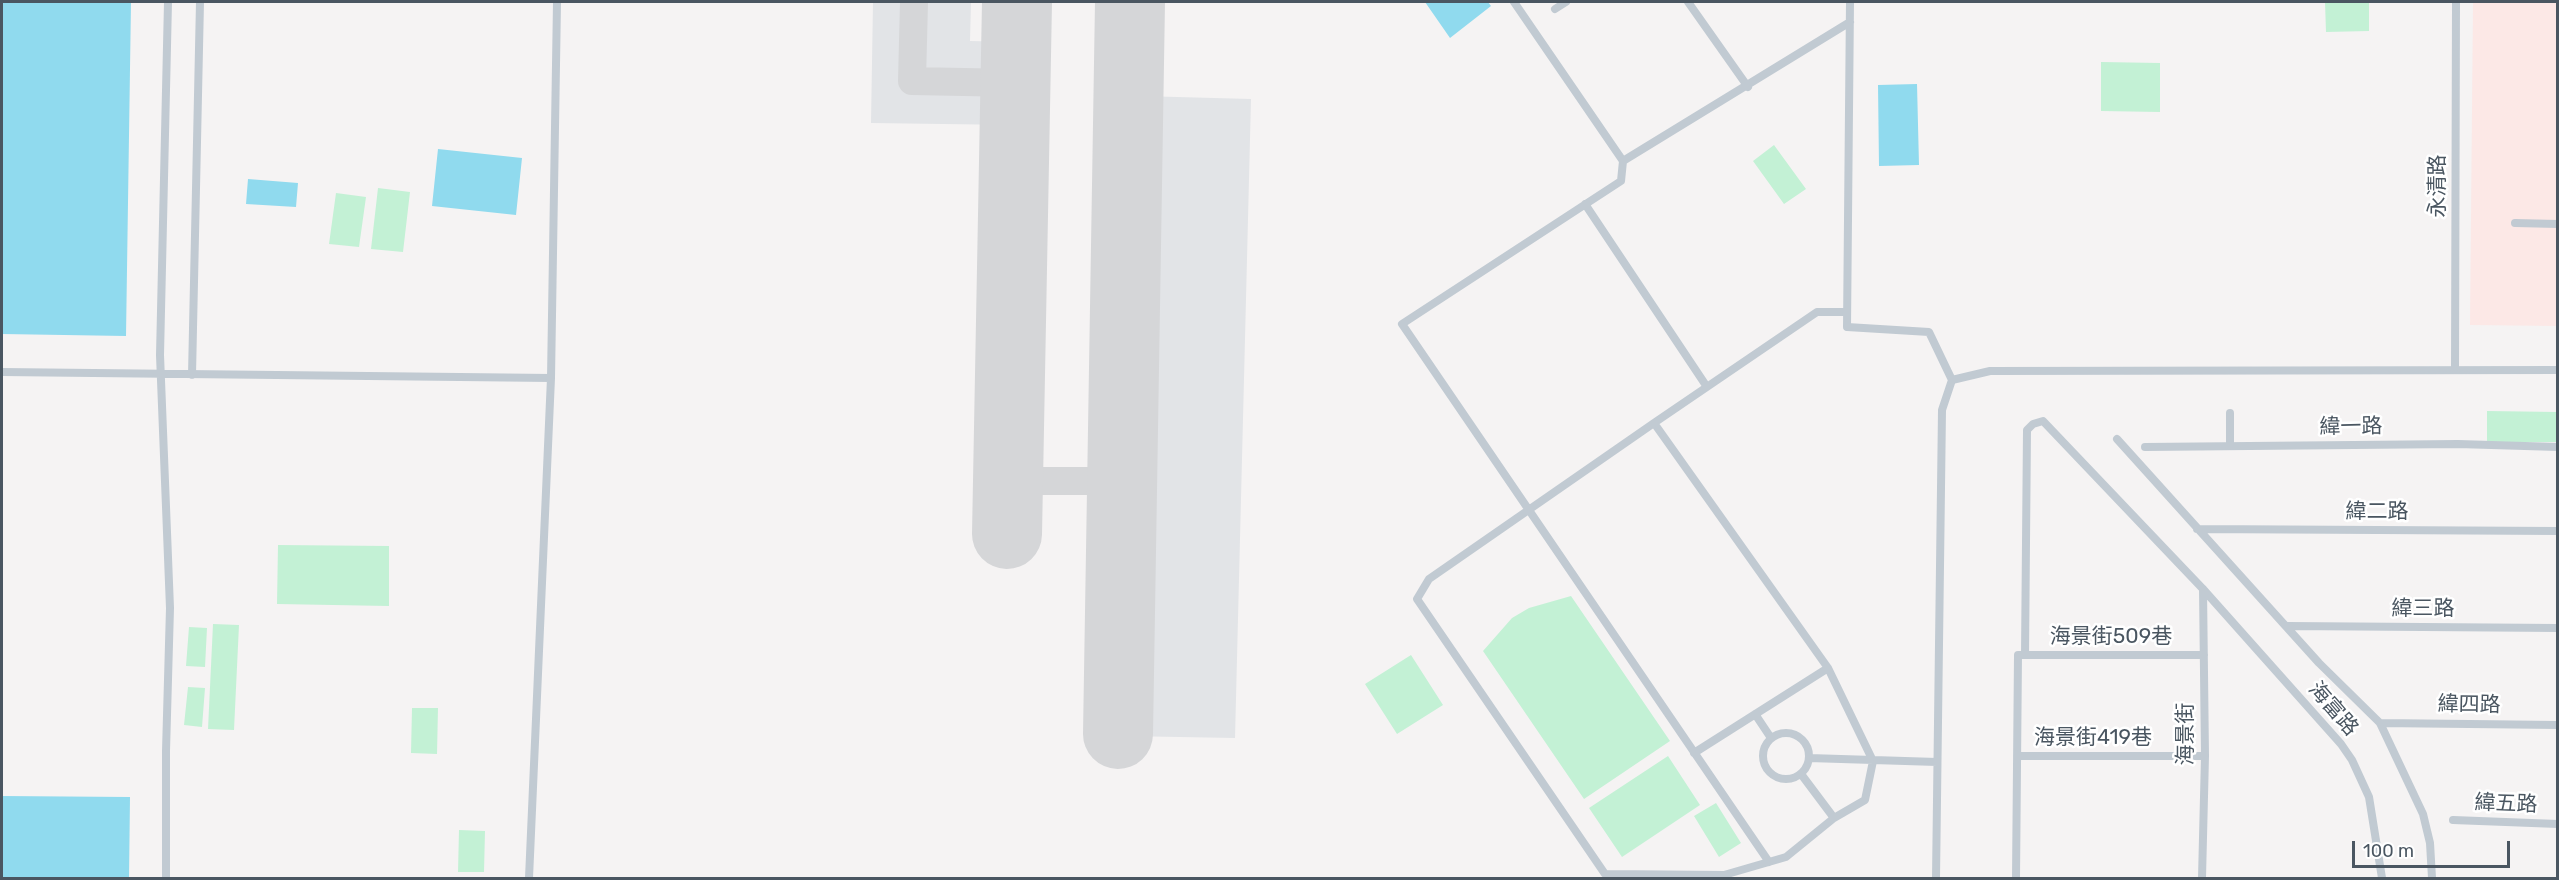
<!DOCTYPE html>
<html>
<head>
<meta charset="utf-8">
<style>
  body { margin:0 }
  #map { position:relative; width:2559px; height:880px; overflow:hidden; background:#f5f3f3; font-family:Rubik,sans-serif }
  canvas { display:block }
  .frame { position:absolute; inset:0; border:3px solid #4a5661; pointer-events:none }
  .scale { position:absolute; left:2352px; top:841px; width:158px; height:27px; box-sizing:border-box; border:3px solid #4a5661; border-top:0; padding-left:8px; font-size:18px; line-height:21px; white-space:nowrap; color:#4a5661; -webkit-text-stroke:4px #fff; paint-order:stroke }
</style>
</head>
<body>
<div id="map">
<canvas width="2559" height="880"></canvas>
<div class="frame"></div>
<div class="scale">100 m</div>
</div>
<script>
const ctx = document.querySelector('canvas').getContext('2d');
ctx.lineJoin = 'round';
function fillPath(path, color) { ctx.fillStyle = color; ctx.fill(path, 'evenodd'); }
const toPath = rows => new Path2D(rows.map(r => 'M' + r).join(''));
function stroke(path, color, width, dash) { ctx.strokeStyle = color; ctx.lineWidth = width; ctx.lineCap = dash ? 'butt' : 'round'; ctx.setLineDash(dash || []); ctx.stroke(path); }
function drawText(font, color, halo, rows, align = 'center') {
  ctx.font = font + ' Rubik,"Noto Sans TC",sans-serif'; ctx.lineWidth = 5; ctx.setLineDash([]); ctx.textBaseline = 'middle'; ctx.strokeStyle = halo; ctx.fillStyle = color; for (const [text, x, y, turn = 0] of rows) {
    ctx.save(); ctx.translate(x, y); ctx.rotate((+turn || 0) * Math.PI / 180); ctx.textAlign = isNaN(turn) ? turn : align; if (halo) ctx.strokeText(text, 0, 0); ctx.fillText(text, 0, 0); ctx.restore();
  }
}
const medical = toPath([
  [2473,2,2557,2,2557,326,2470,325]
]);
const airport = toPath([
  [873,2,971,2,970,41,1016,42,1015,125,871,123],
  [1140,96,1251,99,1235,738,1124,736]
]);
const green = toPath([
  [2325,2,2369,2,2369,31,2326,32],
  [2101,62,2160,63,2160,112,2101,111],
  [1774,145,1806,189,1784,204,1753,161],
  [378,188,410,192,403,252,371,249],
  [336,193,366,197,359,247,329,244],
  [2487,411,2557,412,2557,442,2487,442],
  [278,545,389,546,389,606,277,604],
  [1571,596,1670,741,1584,799,1483,651,1512,618,1529,608],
  [213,624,239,625,234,730,208,729],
  [189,627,207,628,205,667,186,666],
  [1411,655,1443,705,1397,734,1365,684],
  [188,687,205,688,202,727,184,725],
  [412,708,438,708,437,754,411,753],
  [1668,756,1700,805,1622,857,1589,808],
  [1716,803,1741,843,1719,857,1694,816],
  [459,830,485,831,484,872,458,872]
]);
const water = toPath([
  [2,2,131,2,126,336,2,334],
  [1425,2,1488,2,1491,6,1450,38],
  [1917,84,1919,165,1879,166,1878,85],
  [438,149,522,158,516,215,432,206],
  [248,179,298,183,296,207,246,204],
  [2,796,130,797,129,878,2,878]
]);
const taxiway = toPath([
  [914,2,912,81,1016,83],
  [1008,481,1123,481]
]);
const runway = toPath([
  [1007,534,1017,2],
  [1118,734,1130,2]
]);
const street = toPath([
  [1514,2,1623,161],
  [1688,2,1748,87],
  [1850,2,1847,327,1929,332,1952,380],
  [1555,9,1566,2],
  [1585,204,1707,387],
  [2515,223,2558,224],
  [2455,370,2456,2],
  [2,372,551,378],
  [192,375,200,2],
  [2230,413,2230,446],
  [1654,423,1828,668,1873,761,1865,800,1834,818,1786,857,1724,875,1605,874,1417,599,1429,579,1654,423,1817,312,1847,312],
  [2117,439,2319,663,2380,723,2423,814,2430,843,2432,878],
  [2145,447,2458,444,2558,447],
  [2197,529,2558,531],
  [2288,626,2558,628],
  [2025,655,2027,430,2033,424,2043,421,2203,589,2341,744,2352,760,2369,797,2382,878],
  [1755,714,1771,738],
  [2380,723,2558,725],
  '1763 756a23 23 0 1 1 46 0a23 23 0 1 1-46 0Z',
  [1694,753,1828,668],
  [2017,756,2205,756],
  [1809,758,1937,762],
  [1801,774,1834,818],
  [2453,820,2558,824],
  [1769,862,1402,324,1621,181,1623,161,1850,22],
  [166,878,166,751,170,608,160,355,168,2],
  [529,878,551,378,557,2],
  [1936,878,1942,410,1952,380,1990,371,2558,370],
  [2016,878,2018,655,2204,655],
  [2202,878,2205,756,2203,589]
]);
const streetNames = [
  ["永清路",2438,186,-90],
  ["緯一路",2351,427,-1],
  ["緯二路",2377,512],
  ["緯三路",2423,609],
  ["海景街509巷",2111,637],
  ["緯四路",2469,705,1],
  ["海富路",2333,709,49],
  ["海景街",2186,734,-90],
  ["海景街419巷",2093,738],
  ["緯五路",2506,804,2]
];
fillPath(medical, '#fce8e6');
fillPath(airport, '#e2e4e7');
fillPath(green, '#c3f1d5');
fillPath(water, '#90daee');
stroke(taxiway, '#d5d6d8', 28);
stroke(runway, '#d5d6d8', 70);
stroke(street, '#c1cad2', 8);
drawText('21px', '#4a5661', '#fff', streetNames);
</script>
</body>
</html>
